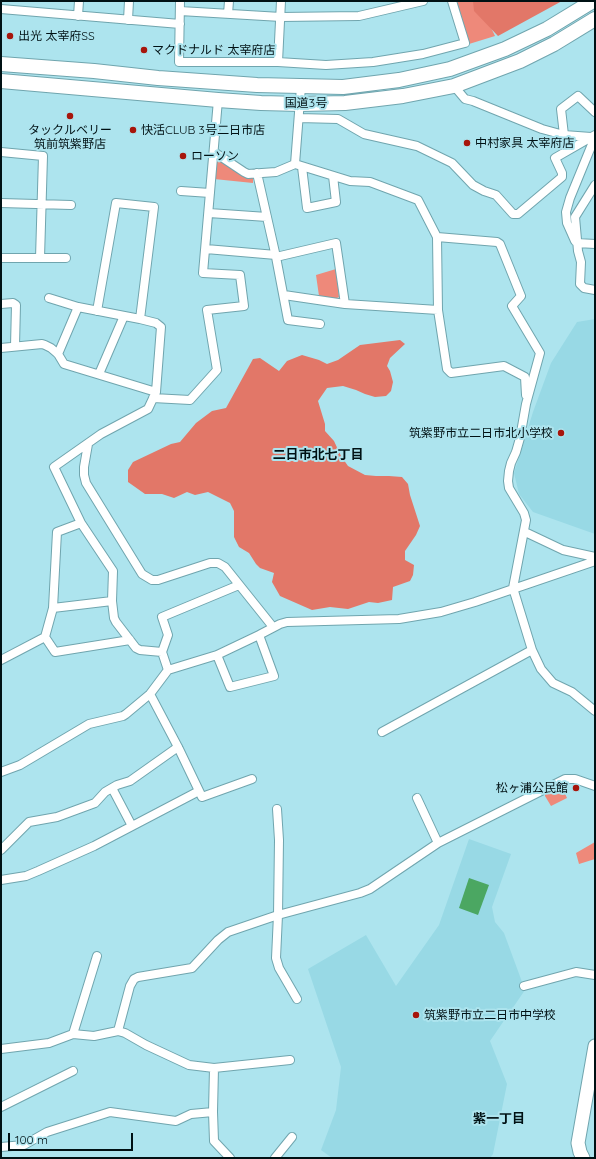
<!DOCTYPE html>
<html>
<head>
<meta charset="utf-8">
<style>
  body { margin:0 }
  #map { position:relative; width:596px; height:1159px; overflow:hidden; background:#ade4ee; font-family:Quicksand,sans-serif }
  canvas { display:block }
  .frame { position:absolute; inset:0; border:2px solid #001114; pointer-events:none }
  .scale { position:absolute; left:8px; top:1133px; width:125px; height:18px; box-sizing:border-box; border:2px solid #001114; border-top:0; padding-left:5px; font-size:12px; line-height:14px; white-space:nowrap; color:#001114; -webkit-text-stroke:3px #ade4ee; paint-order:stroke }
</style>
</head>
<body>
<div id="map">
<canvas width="596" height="1159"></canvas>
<div class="frame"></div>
<div class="scale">100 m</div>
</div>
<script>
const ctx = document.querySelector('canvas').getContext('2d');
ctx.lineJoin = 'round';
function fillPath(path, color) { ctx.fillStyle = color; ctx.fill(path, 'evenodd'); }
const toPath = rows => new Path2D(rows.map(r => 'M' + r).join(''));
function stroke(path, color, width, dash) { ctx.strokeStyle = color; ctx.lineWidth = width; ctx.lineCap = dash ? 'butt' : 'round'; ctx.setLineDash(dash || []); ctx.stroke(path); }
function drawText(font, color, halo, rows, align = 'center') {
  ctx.font = font + ' Quicksand,"Noto Sans JP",sans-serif'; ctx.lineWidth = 4; ctx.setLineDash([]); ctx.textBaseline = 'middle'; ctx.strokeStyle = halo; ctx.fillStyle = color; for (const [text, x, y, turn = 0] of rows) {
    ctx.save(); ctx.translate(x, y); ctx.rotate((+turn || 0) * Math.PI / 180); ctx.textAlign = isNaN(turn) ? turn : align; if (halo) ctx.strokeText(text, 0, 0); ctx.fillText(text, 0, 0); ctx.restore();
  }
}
const built = toPath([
  [595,319,595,534,533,512,519,494,514,473,533,412,551,363,577,322],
  [469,839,511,854,492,907,495,922,504,933,525,990,490,1041,507,1084,493,1154,490,1158,332,1158,321,1150,336,1110,341,1067,308,969,366,935,396,986,439,925]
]);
const green = toPath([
  [456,1,478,1,495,36,469,44],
  [215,160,222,160,239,174,253,178,253,183,214,179],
  [336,269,339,297,335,299,319,296,316,275],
  [557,786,562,787,567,798,551,806,545,796,545,792],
  [595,842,595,859,579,864,576,853]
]);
const forest = toPath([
  [473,1,562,1,498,36,474,11],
  [400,340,405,344,390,358,387,366,390,371,393,382,391,391,386,396,375,397,365,394,356,390,343,386,327,388,318,401,325,424,325,431,334,441,341,456,348,466,365,475,376,476,389,476,402,477,408,484,410,495,420,526,416,535,405,551,405,560,414,565,413,575,410,581,393,587,392,600,378,603,369,602,348,609,330,607,312,610,280,596,272,582,274,573,260,568,256,564,249,553,239,547,234,537,234,511,230,503,208,492,195,495,187,492,174,498,162,494,145,494,128,482,128,470,133,462,171,444,180,442,196,423,212,411,226,408,253,359,260,358,279,371,287,361,302,355,319,360,327,364,338,360,360,345]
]);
const water = toPath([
  [469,878,489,885,478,915,459,908]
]);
const minor = toPath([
  [180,1,179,62,278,62,326,65,373,62,423,54,465,43,452,1],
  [1,9,180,24],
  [180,11,281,17,359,16,423,1],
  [228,14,229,1],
  [78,16,79,1],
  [128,20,129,1],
  [278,62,281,1],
  [454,86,465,99,473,101,542,129,564,135,591,137],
  [299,118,338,119,364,134,417,146,452,163,473,185,484,191,496,195,513,214,518,214,562,177,562,173,555,158,595,135],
  [564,135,561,109,578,96,595,112],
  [1,152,43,156,40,258,1,258],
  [214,152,244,172,248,174,276,172,295,164,301,87],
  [295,164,350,181,370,182,418,200,437,237,438,310,447,369,451,373,504,366,525,377,526,395],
  [302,167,307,208,336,202,333,176],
  [257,173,276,257,288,320,320,324],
  [595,185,575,217,578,251,581,262,580,284,584,288,595,290],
  [181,191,210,193],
  [1,203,71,205],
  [209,213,267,217],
  [437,237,497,242,500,244,521,296,512,306,540,353,526,404,520,438,516,452,511,463,509,471,508,481,509,488,524,513,526,520,513,588,532,650,541,669,553,683,572,692,595,711],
  [575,241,567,223,566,212,570,198,595,137],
  [577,243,595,244],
  [206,249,276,255],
  [276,257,336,243,345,304],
  [40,258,66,258],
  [284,295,345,304,438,310],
  [49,298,78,307,140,319],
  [1,304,13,303,16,305,15,346],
  [97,311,116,203,154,207,140,319,156,323,161,327,156,392,148,409,101,434,54,467,81,523,113,571,112,601,114,618,116,622,136,648,140,650,162,652,168,670],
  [1,348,42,344,45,345,51,348,58,354,64,364,156,392],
  [58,354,78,307],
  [99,374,124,316],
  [153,398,190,400,217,370,207,310,244,306,240,275,203,273,218,100],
  [88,444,84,467,84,475,86,483,142,574,152,580,158,580,210,563,218,563,225,567,273,627],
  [525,532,563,550,595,557],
  [53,608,112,601],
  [45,637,55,652,130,640],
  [162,652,168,635,162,617,239,585],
  [217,655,230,687,274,676,259,635],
  [1,660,45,637,53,608,57,532,81,523],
  [150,694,178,747,202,797,252,779],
  [382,732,532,650],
  [1,772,20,765,89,724,123,716,126,714,150,694,168,670,217,655,259,635,280,624,287,622,399,619,441,612,475,602,595,561],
  [112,788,132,826],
  [417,798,438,843],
  [277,809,279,840,278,915,276,958,279,968,297,999],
  [1,850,29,822,57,817,95,803,105,792,117,785,130,781,178,747],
  [1,880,26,876,38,871,94,846,199,791],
  [524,986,576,972,595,975],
  [118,1031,130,986,134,979,138,977,192,968,218,940,228,932,278,915,360,893,370,889,438,843,565,779,575,779,595,786],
  [73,1034,97,956],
  [1,1049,49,1043,73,1034,94,1036,118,1031,125,1033,146,1045,189,1065,214,1068,290,1060],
  [214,1068,213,1112,214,1141,230,1158],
  [1,1107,73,1071],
  [1,1147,24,1145,47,1132,110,1112,176,1121,191,1114,213,1112],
  [275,1158,292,1137]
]);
const primary = toPath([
  [583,1158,580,1152,578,1143,595,1046]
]);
const trunk = toPath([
  [1,64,94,71,158,78,257,85,343,87,399,80,450,69,505,49,547,29,593,1],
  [1,81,218,100,261,103,300,104,345,103,403,96,454,86,520,61,554,44,595,19]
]);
const markers = [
  [10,36,4,"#a7150b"],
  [144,50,4,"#a7150b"],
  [70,116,4,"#a7150b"],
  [133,130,4,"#a7150b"],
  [467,143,4,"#a7150b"],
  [183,156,4,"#a7150b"],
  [561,433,4,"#a7150b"],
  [576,788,4,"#a7150b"],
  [416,1015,4,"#a7150b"]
];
const poiNames = [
  ["出光 太宰府SS",18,36],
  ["マクドナルド 太宰府店",152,50],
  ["タックルベリー",70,130,"center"],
  ["筑前筑紫野店",70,144,"center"],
  ["快活CLUB 3号二日市店",141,130],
  ["中村家具 太宰府店",475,143],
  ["ローソン",191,156],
  ["筑紫野市立二日市北小学校",553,433,"right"],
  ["松ヶ浦公民館",568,788,"right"],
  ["筑紫野市立二日市中学校",424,1015]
];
const streetNames = [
  ["国道3号",306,103]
];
const neighbourhoodNames = [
  ["二日市北七丁目",318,455],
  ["紫一丁目",499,1119]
];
fillPath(built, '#98d9e5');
fillPath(green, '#ee897a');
fillPath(forest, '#e27768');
fillPath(water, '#4ba762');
stroke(minor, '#70a5ae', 10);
stroke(primary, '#70a5ae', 15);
stroke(trunk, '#70a5ae', 16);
stroke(minor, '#fff', 8);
stroke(primary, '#fff', 13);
stroke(trunk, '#fff', 14);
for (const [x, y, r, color] of markers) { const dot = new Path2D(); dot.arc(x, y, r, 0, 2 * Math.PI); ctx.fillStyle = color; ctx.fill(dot); stroke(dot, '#ade4ee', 1.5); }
drawText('12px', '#001114', '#ade4ee', poiNames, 'left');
drawText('12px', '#001114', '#ade4ee', streetNames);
drawText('bold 13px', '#001114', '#ade4ee', neighbourhoodNames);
</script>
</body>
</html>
